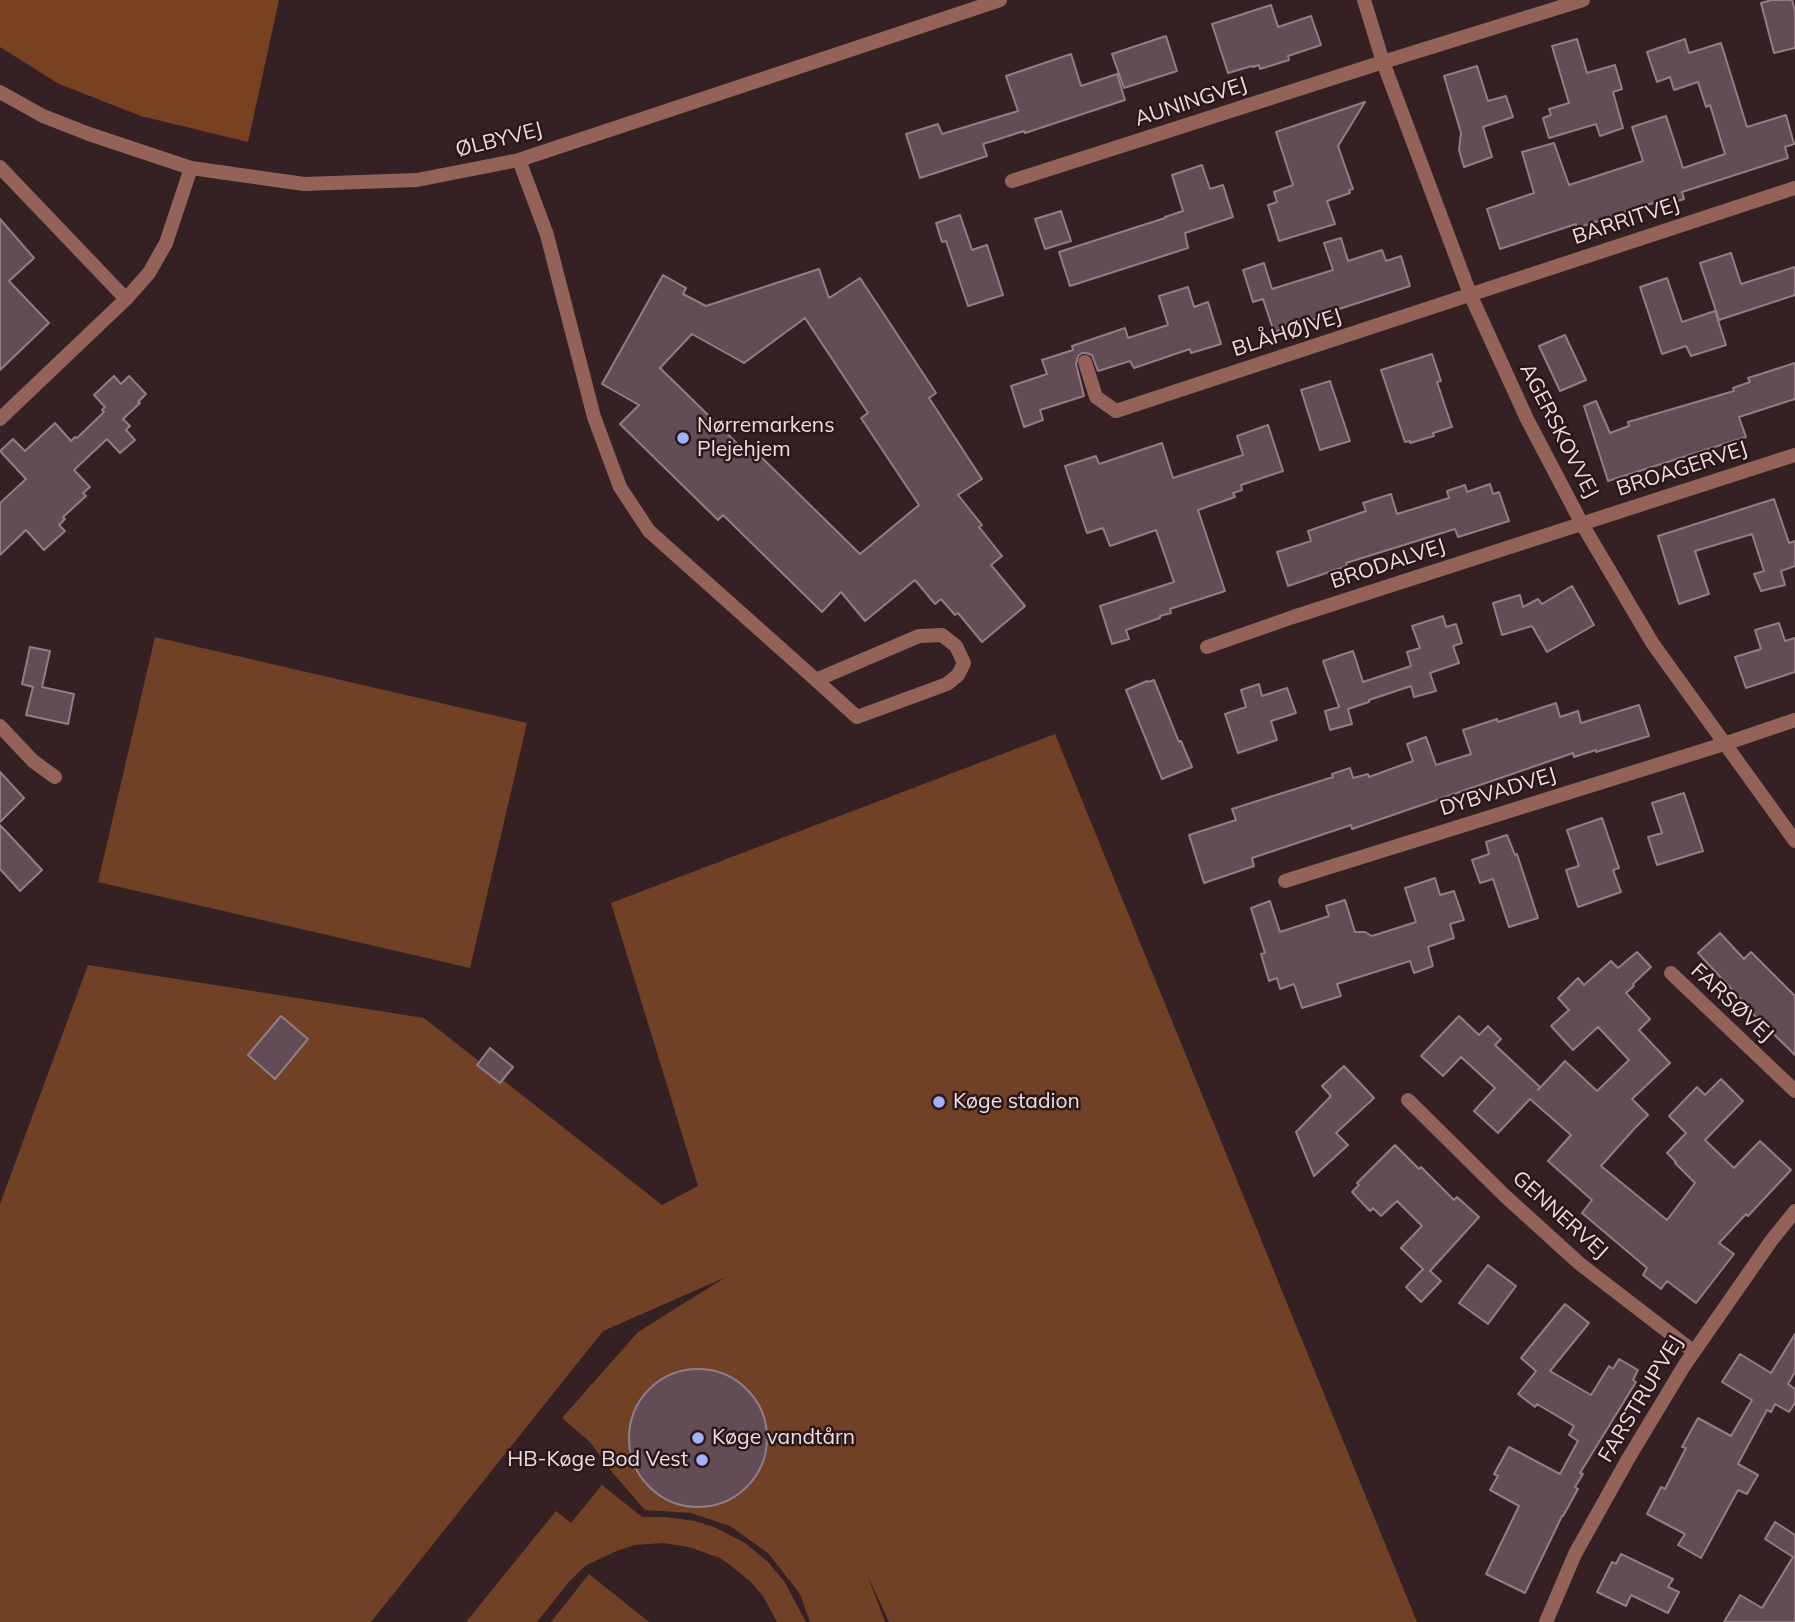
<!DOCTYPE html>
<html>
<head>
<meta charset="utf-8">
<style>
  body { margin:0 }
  canvas { display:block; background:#352023 }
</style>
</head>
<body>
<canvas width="1795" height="1622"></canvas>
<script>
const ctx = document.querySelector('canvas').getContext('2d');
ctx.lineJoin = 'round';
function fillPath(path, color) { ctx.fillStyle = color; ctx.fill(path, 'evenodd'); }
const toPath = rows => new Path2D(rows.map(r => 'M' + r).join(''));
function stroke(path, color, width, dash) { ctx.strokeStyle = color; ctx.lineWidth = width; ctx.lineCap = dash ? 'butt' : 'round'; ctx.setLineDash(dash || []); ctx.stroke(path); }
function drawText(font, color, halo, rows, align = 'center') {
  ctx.font = font + ' Mulish,sans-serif'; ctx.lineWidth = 5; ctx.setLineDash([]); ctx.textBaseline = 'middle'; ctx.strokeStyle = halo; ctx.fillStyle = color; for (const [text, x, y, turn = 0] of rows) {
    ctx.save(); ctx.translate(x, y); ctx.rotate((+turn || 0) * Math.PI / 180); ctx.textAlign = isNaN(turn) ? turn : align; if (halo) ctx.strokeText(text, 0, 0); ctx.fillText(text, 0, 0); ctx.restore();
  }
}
const green = toPath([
  [155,637,527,723,470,968,98,882],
  [1055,734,1417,1622,889,1622,867,1574,885,1622,810,1622,800,1594,768,1553,730,1526,691,1513,645,1510,612,1472,590,1442,562,1418,638,1332,726,1277,603,1331,371,1622,0,1622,0,1204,88,965,424,1018,662,1205,698,1186,611,903],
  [602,1485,642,1517,665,1517,695,1521,714,1527,745,1543,768,1562,784,1581,806,1622,777,1622,763,1596,750,1581,730,1565,720,1558,689,1547,663,1543,634,1545,614,1552,585,1566,568,1583,537,1622,466,1622,556,1511,571,1523],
  [589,1574,649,1622,551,1622]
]);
const forest = toPath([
  [0,0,279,0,248,142,141,116,59,84,0,47]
]);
const building = toPath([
  [1772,0,1792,0,1795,11,1795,48,1774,53,1761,3,1772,0],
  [1271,5,1278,27,1311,16,1321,45,1288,56,1289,60,1260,69,1259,65,1253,67,1252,66,1228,73,1212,24,1271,5],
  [1166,36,1177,71,1124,88,1112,54,1166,36],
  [1577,39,1587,73,1615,65,1622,89,1613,92,1623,128,1600,136,1596,124,1549,138,1543,118,1551,115,1549,109,1569,103,1552,46,1577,39],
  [1685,39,1689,53,1721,43,1747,127,1786,115,1794,144,1785,147,1788,158,1682,192,1684,199,1657,208,1656,202,1577,228,1576,224,1500,249,1487,209,1534,193,1522,152,1554,143,1569,185,1643,161,1632,127,1666,116,1683,168,1725,154,1710,105,1706,107,1698,82,1674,90,1670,77,1657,82,1647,52,1685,39],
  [1071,54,1081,86,1117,74,1125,100,1025,133,1024,131,983,144,987,156,920,178,906,134,938,124,942,134,1018,111,1006,76,1071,54],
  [1477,66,1488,101,1506,96,1513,117,1483,127,1492,157,1464,167,1459,150,1461,133,1444,76,1477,66],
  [1365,102,1338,146,1353,189,1349,190,1350,193,1327,201,1335,224,1279,241,1268,205,1277,202,1274,192,1293,185,1276,132,1365,102],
  [1202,165,1210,189,1223,185,1233,217,1185,233,1188,248,1070,286,1059,252,1165,218,1165,217,1183,211,1172,175,1202,165],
  [1061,211,1071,241,1045,249,1035,219,1061,211],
  [960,215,972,250,987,245,1003,295,968,306,946,241,942,242,936,223,960,215],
  [0,219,34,258,9,281,49,323,0,370,0,219],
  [1341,238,1348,261,1382,250,1386,261,1401,256,1410,286,1336,310,1337,312,1274,332,1263,299,1253,302,1243,270,1264,263,1272,289,1333,270,1324,243,1341,238],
  [1731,253,1741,284,1795,267,1795,295,1719,320,1700,263,1731,253],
  [819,269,829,298,860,278,936,393,929,398,982,479,958,495,982,525,979,527,1002,556,991,565,1025,606,982,642,958,613,955,615,941,599,935,604,915,580,865,621,841,592,822,612,723,515,718,520,620,424,639,405,602,384,663,275,686,288,683,294,706,306,819,269],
  [805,318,868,413,861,418,919,505,860,554,756,452,751,457,660,368,692,334,744,363,805,318],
  [1667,278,1682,322,1715,311,1726,345,1691,356,1686,346,1662,354,1640,287,1667,278],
  [1188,287,1194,307,1208,302,1221,344,1191,353,1190,349,1134,368,1130,361,1098,371,1092,355,1086,353,1082,353,1078,356,1076,364,1084,396,1040,410,1043,420,1024,427,1011,386,1047,374,1042,360,1073,350,1072,346,1125,328,1128,338,1168,325,1159,296,1188,287],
  [1565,335,1586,380,1560,391,1539,346,1565,335],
  [1432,354,1441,381,1437,382,1452,427,1433,433,1434,436,1410,443,1410,441,1405,442,1381,370,1432,354],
  [1795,363,1795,399,1739,417,1746,437,1608,481,1584,406,1596,401,1610,433,1629,426,1628,422,1734,391,1733,388,1750,382,1748,378,1795,363],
  [114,376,121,384,129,376,146,394,138,402,140,403,123,419,130,426,126,430,135,440,120,453,107,439,74,470,90,487,83,493,86,496,63,517,65,519,59,525,65,531,44,550,26,530,0,555,0,503,26,479,0,451,13,439,25,451,55,423,71,441,75,437,77,438,104,412,102,410,105,407,94,395,114,376],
  [1330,381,1350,441,1320,450,1301,390,1330,381],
  [1268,425,1283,471,1241,485,1242,490,1233,493,1235,497,1198,510,1225,591,1170,609,1171,613,1160,616,1160,618,1126,630,1129,639,1112,644,1100,606,1174,582,1156,530,1110,546,1103,528,1087,533,1065,466,1096,456,1099,464,1162,443,1173,478,1243,455,1237,436,1268,425],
  [1490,484,1493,494,1499,492,1509,521,1458,537,1455,529,1346,563,1347,566,1288,586,1277,552,1311,541,1308,531,1366,511,1363,503,1391,494,1397,514,1449,498,1447,491,1465,485,1467,492,1490,484],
  [1774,499,1789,543,1795,541,1795,566,1781,571,1785,585,1761,591,1754,574,1764,571,1752,534,1695,551,1709,594,1679,604,1658,536,1774,499],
  [1572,586,1594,625,1547,652,1532,626,1502,635,1493,603,1520,595,1523,607,1538,599,1542,604,1572,586],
  [1443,616,1446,627,1456,624,1462,643,1453,646,1459,663,1430,673,1436,691,1414,697,1411,686,1369,700,1369,702,1348,709,1352,724,1330,730,1325,711,1339,707,1323,661,1353,651,1363,682,1411,666,1407,652,1420,648,1412,626,1443,616],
  [1779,623,1785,641,1795,638,1795,672,1746,688,1735,657,1761,649,1755,630,1779,623],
  [30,647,50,651,42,687,74,694,68,724,26,715,33,687,22,684,30,647],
  [1154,680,1179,742,1181,741,1192,767,1162,779,1126,690,1147,681,1148,682,1154,680],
  [1259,684,1262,696,1287,688,1296,713,1271,721,1277,740,1238,753,1225,714,1246,707,1241,690,1259,684],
  [1556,703,1560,717,1578,711,1581,723,1639,705,1649,736,1596,752,1596,750,1574,757,1573,753,1352,829,1351,825,1252,858,1254,866,1204,883,1189,835,1236,820,1232,809,1333,777,1332,774,1350,768,1353,778,1368,774,1369,777,1413,761,1407,744,1426,737,1436,765,1471,754,1463,730,1497,719,1498,722,1556,703],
  [0,772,24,798,0,822,0,772],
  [1684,793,1703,851,1657,865,1648,837,1662,833,1652,803,1684,793],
  [1602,818,1619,868,1613,870,1621,892,1578,907,1566,870,1579,866,1567,830,1602,818],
  [0,825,42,870,20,891,0,869,0,825],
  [1507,835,1515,855,1517,854,1538,918,1509,927,1493,879,1480,883,1472,860,1489,854,1486,842,1507,835],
  [1435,878,1440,895,1454,891,1464,920,1450,924,1454,938,1428,947,1433,966,1414,973,1410,961,1337,984,1341,996,1302,1008,1294,984,1280,989,1277,978,1269,981,1261,954,1265,953,1251,908,1270,901,1280,932,1329,916,1326,906,1345,900,1355,932,1365,932,1372,936,1416,922,1405,888,1435,878],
  [1720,933,1744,959,1751,952,1795,996,1795,1055,1750,1011,1751,1010,1698,953,1720,933],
  [1637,952,1651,967,1633,984,1634,986,1626,993,1650,1019,1639,1030,1670,1063,1632,1099,1648,1115,1634,1129,1601,1166,1667,1220,1695,1183,1675,1163,1676,1162,1667,1153,1686,1133,1669,1116,1697,1087,1705,1095,1721,1079,1743,1101,1705,1140,1734,1168,1760,1141,1791,1170,1748,1216,1746,1214,1719,1243,1734,1254,1696,1303,1667,1281,1661,1289,1643,1275,1647,1268,1582,1213,1592,1200,1548,1161,1571,1135,1530,1099,1498,1133,1474,1111,1495,1088,1461,1057,1443,1076,1421,1056,1459,1016,1479,1035,1488,1026,1501,1039,1495,1045,1540,1087,1538,1090,1565,1061,1597,1091,1629,1060,1598,1027,1573,1050,1551,1026,1569,1010,1558,998,1578,978,1584,985,1611,961,1618,968,1637,952],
  [281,1016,308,1039,275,1079,248,1055,281,1016],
  [490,1048,513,1067,500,1083,477,1065,490,1048],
  [1344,1066,1374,1098,1336,1133,1348,1145,1314,1176,1296,1132,1331,1096,1322,1086,1344,1066],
  [1395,1145,1419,1169,1421,1167,1454,1200,1457,1197,1479,1217,1430,1271,1441,1281,1421,1302,1406,1287,1423,1269,1401,1248,1422,1226,1397,1201,1381,1216,1373,1208,1370,1211,1352,1192,1359,1185,1357,1183,1395,1145],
  [1488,1265,1516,1286,1488,1324,1459,1303,1488,1265],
  [1565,1304,1589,1323,1550,1371,1591,1395,1609,1366,1613,1369,1619,1359,1638,1370,1633,1380,1636,1382,1580,1473,1583,1474,1575,1487,1578,1489,1563,1516,1562,1516,1525,1593,1486,1574,1519,1506,1490,1490,1498,1476,1494,1474,1509,1447,1560,1474,1578,1441,1569,1435,1574,1426,1537,1404,1535,1407,1518,1394,1536,1371,1521,1358,1565,1304],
  [1795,1334,1795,1372,1788,1384,1795,1389,1795,1403,1789,1412,1775,1404,1771,1412,1767,1410,1738,1464,1758,1475,1747,1494,1738,1490,1701,1558,1678,1545,1685,1534,1647,1514,1661,1487,1665,1489,1686,1448,1682,1447,1698,1418,1731,1436,1752,1400,1722,1382,1740,1354,1771,1373,1795,1334],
  '629 1438a69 69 0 1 1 138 0a69 69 0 1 1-138 0Z',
  [1775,1522,1795,1535,1795,1622,1724,1622,1740,1595,1762,1608,1793,1557,1765,1539,1775,1522],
  [1621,1554,1673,1579,1668,1587,1679,1592,1668,1613,1631,1595,1626,1606,1597,1592,1612,1562,1616,1564,1621,1554]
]);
const service = toPath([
  [519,160,547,235,594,417,620,487,649,531,816,680,919,636,942,635,956,646,964,663,958,675,947,684,857,717,816,680],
  [1085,362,1096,397,1116,411]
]);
const minor = toPath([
  [1364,0,1383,62,1470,294,1527,419,1582,524,1653,644,1795,841],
  [0,167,126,299],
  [1012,181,1383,62,1583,0],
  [1116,411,1795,188],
  [0,419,126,299,149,273,166,243,191,168],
  [1207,647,1293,617,1795,455],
  [0,726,33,761,55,777],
  [1285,881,1724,744,1795,720],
  [1671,973,1795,1091],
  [1408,1100,1505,1196,1580,1264,1693,1351],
  [1546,1622,1575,1554,1628,1459,1684,1366,1771,1241,1795,1211]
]);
const tertiary = toPath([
  [0,92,43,116,89,134,191,168,304,184,417,180,519,160,1000,0]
]);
const markers = [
  [683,438,7,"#a2b2fd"],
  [939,1102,7,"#a2b2fd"],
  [698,1438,7,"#a2b2fd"],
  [702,1460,7,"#a2b2fd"]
];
const streetNames = [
  ["AUNINGVEJ",1191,102,-18],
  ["ØLBYVEJ",499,140,-14],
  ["BARRITVEJ",1626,221,-18],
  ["BLÅHØJVEJ",1287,333,-18],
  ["AGERSKOVVEJ",1559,431,63],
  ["BROAGERVEJ",1682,469,-18],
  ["BRODALVEJ",1388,564,-18],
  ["DYBVADVEJ",1498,792,-17],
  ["FARSØVEJ",1732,1003,43],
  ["GENNERVEJ",1560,1215,42],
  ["FARSTRUPVEJ",1641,1399,-59]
];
const poiNames = [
  ["Nørremarkens",697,426],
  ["Plejehjem",697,450],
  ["Køge stadion",953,1102],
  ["Køge vandtårn",712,1438],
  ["HB-Køge Bod Vest",688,1460,"right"]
];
fillPath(green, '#714126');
fillPath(forest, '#784222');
fillPath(building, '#624c55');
stroke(building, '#947c86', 2);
stroke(service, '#936259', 14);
stroke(minor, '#936259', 14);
stroke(tertiary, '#936259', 14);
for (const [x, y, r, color] of markers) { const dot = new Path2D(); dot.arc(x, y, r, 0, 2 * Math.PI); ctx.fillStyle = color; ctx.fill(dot); stroke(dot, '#2b1719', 2.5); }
drawText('21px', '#eddee0', '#2b1719', streetNames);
drawText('21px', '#eddee0', '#2b1719', poiNames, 'left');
</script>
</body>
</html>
